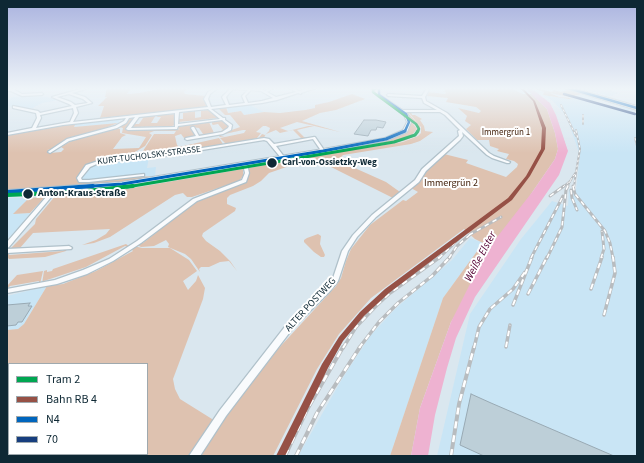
<!DOCTYPE html>
<html>
<head>
<meta charset="utf-8">
<style>
  body { margin:0 }
  #map { position:relative; width:644px; height:463px; overflow:hidden; background:#dae7ef; font-family:"Source Sans 3",sans-serif }
  canvas { display:block }
  .frame { position:absolute; inset:0; border:8px solid #0e2834; pointer-events:none }
  .legend { position:absolute; left:8px; top:363px; width:140px; height:92px; box-sizing:border-box; background:#fff; border:1px solid #9fa9ae; margin:0; padding:5px 7px; list-style:none; font-size:12px; color:#0e2834 }
  .legend li { display:flex; align-items:center; gap:8px; height:20px }
  .legend b { width:20px; border:1px solid #9fa9ae }
</style>
</head>
<body>
<div id="map">
<canvas width="644" height="463"></canvas>
<div class="frame"></div>
<ul class="legend">
<li><b style="height:5px;background:#00a651"></b>Tram 2</li>
<li><b style="height:5px;background:#965146"></b>Bahn RB 4</li>
<li><b style="height:5px;background:#0065bd"></b>N4</li>
<li><b style="height:5px;background:#173e7e"></b>70</li>
</ul>
</div>
<script>
const ctx = document.querySelector('canvas').getContext('2d');
ctx.lineJoin = 'round';
function fillPath(path, color) { ctx.fillStyle = color; ctx.fill(path, 'evenodd'); }
const toPath = rows => new Path2D(rows.map(r => 'M' + r).join(''));
function stroke(path, color, width, dash) { ctx.strokeStyle = color; ctx.lineWidth = width; ctx.lineCap = dash ? 'butt' : 'round'; ctx.setLineDash(dash || []); ctx.stroke(path); }
function drawText(font, color, halo, rows, align = 'center') {
  ctx.font = font + ' "Source Sans 3",sans-serif'; ctx.lineWidth = 4; ctx.setLineDash([]); ctx.textBaseline = 'middle'; ctx.strokeStyle = halo; ctx.fillStyle = color; for (const [text, x, y, turn = 0] of rows) {
    ctx.save(); ctx.translate(x, y); ctx.rotate((+turn || 0) * Math.PI / 180); ctx.textAlign = isNaN(turn) ? turn : align; if (halo) ctx.strokeText(text, 0, 0); ctx.fillText(text, 0, 0); ctx.restore();
  }
}
const built = toPath([
  [577,88,604,88,620,93,603,98,601,97,605,95],
  [583,94,599,98,593,101,615,107,629,107,634,109,637,118,637,456,437,456,470,314,521,239,552,201,568,206,569,189,576,190,580,155,566,116,554,102,543,95,569,99],
  [28,96,48,97,58,100,42,103,31,109,7,106,7,100,13,97],
  [250,105,264,112,244,115,241,111,228,113,227,108],
  [121,119,118,123,74,127,76,124],
  [149,157,147,168,156,167,155,176,139,176,84,182,80,179,82,174,88,168,100,162],
  [7,198,29,198,14,214,30,213,20,227,7,239],
  [470,238,483,243,443,298,390,456,298,456,342,379,370,336,395,309,452,260],
  [47,286,24,324,18,329,7,330,7,296]
]);
const green = toPath([
  [107,88,132,88,127,94,139,93,158,89,184,88,187,90,184,92,185,94,206,96,205,102,207,108,100,118,104,106,98,106,107,97,105,97],
  [452,88,511,88,523,94,532,94,547,109,555,133,558,149,555,159,533,191,451,322,420,408,411,456,390,456,443,298,483,243,475,239,464,229,371,298,339,334,317,369,273,456,7,456,7,437,9,433,9,454,147,454,147,364,9,364,9,405,7,405,7,330,18,329,24,324,47,286,63,284,96,271,133,251,131,249,134,246,142,248,170,248,189,260,197,271,183,281,188,290,196,281,198,275,205,288,203,299,173,379,175,389,180,399,220,424,278,349,336,286,341,278,346,261,351,249,370,225,403,200,406,201,418,192,411,188,417,182,419,182,425,171,444,154,468,160,466,163,506,177,517,167,518,164,514,161,506,159,509,154,497,151,499,149,490,146,489,140,477,140,466,129,471,125,465,121,467,116,458,108,479,113,481,111,476,107,446,102,448,98,427,96,429,92,445,94,446,92,441,91,445,91,445,89],
  [537,88,552,92,554,90,561,92,568,90,582,94,569,97,550,93,559,97,572,98,569,99,543,95,544,92,535,89],
  [352,94,365,99,336,110,320,113,302,121,340,132,297,122,280,128,288,131,308,126,314,126,297,130,304,137,311,138,303,140,293,130,280,133,276,130,266,134,263,139,258,139,262,134,265,135,269,131,270,128,266,126,263,126,256,132,261,133,257,138,251,140,226,144,220,138,244,133,246,130,243,130,220,135,222,136,225,136,220,137,218,135,240,127,230,115,225,115,218,108,226,107,228,113,241,111,244,115,264,112,280,113,305,110,315,108,315,105,329,102],
  [208,110,221,119,219,120,223,120,230,126,226,131,218,133,218,132,223,130,218,124,213,125,212,124,212,121,219,120,218,118,178,122,178,119,183,119,183,113,195,111,195,118,201,117,201,111,196,111],
  [407,112,420,126,420,130,418,134,413,137,404,141,360,149,403,142,418,136,421,133,421,127,409,113,409,112,411,112,412,115,415,115,422,119,420,120,424,126,425,131,433,132,420,141,411,144,343,155,341,157,348,165,386,182,400,192,395,197,393,198,321,162,310,161,298,163,269,173,261,181,253,186,230,195,227,198,227,204,236,208,235,211,203,233,202,236,206,241,220,251,230,261,237,271,229,261,220,262,209,267,201,267,199,269,200,272,191,259,185,254,168,247,169,244,166,240,154,246,141,247,137,245,141,243,143,243,199,199,237,186,236,185,245,181,249,176,249,168,389,143,415,136,419,128,406,113],
  [176,114,175,125,172,126,132,127,134,124,139,124,143,118,139,117,156,115,151,123,157,123,161,117,157,117,158,115],
  [137,117,125,130,176,128,180,130,177,127,209,122,214,133,199,136,198,135,203,134,199,128,191,127,190,129,193,129,196,136,184,138,181,134,175,136,177,145,179,147,219,138,223,144,162,155,163,150,143,151,154,134,174,134,176,131,154,131,149,133,152,135,145,146,135,152,129,157,93,162,84,168,77,179,84,182,139,176,155,177,205,169,115,184,7,190,7,135,76,123,74,127,118,123,95,132,71,137,53,149,47,150,51,150,50,153,61,152,64,149,61,147,76,138,117,128,120,129,120,133,126,135,122,137,113,149,139,148,146,137,122,133,123,128,119,127,130,119],
  [411,121,417,129,411,136,395,141,367,145,386,141,399,136,408,129],
  [243,169,243,176,239,181,192,197,187,197,183,193,175,195,110,237,94,243,82,245,96,240,106,234,110,229,33,233,20,248,26,249,10,249,35,224,36,219,56,195,127,189],
  [45,197,30,213,13,214,29,198],
  [318,234,321,236,320,244,325,255,324,257,321,257,314,252,304,242,304,240,307,238],
  [126,244,130,247,129,248,125,246,86,267,44,281,44,283,42,284,44,271,47,270,47,272,52,271,53,269],
  [65,249,67,249,66,251,45,257,9,259,7,257,7,253,10,252,9,255,63,251],
  [43,271,40,284,39,284,39,281,10,286,7,289,7,286,17,275]
]);
const water = toPath([
  [525,88,531,88,550,103,556,115,568,151,559,175,475,297,456,338,447,368,435,415,428,456,411,456,420,408,451,322,487,250,533,191,555,159,558,149,555,133,547,109]
]);
const building = toPath([
  [364,120,376,120,386,122,383,128,377,127,376,130,371,130,368,136,354,134,364,120],
  [30,303,28,306,32,306,22,322,18,322,16,325,7,326,7,305,30,303],
  [471,394,491,403,614,456,484,456,460,445,471,394]
]);
const minor = toPath([
  [84,88,86,89,72,93,85,97,92,103,76,107,78,113,73,122,208,107,204,99,208,92,214,88,218,88,210,94,208,99,211,107,226,105,222,97,230,89,226,88,252,88,262,89,265,91,270,88,274,88,267,92,276,97,296,92,289,88,293,88,299,91,310,88,316,88,301,93,301,94,298,93,277,100,262,103,211,109,223,118,225,118,225,120,232,125,231,130,223,134,187,140,185,139,186,138,196,136,191,128,192,127,194,127,199,136,222,132,228,128,229,126,222,120,178,126,177,129,176,129,128,130,126,129,135,117,129,118,126,123,117,128,69,141,50,153,48,152,49,151,67,139,115,126,124,121,126,118,63,125,7,135,7,133,32,128,37,118,36,113,13,108,13,106,38,111,40,113,72,106,69,104,52,97,84,88],
  [233,89,248,90,242,96,245,103,229,105,226,97,233,89],
  [251,90,261,91,273,98,262,101,248,103,245,96,251,90],
  [69,94,83,99,88,103,75,105,71,102,57,97,69,94],
  [73,108,74,113,70,122,36,128,41,118,40,115,73,108],
  [208,109,220,119,178,124,179,112,208,109],
  [175,113,175,127,131,128,139,117,175,113],
  [427,88,430,88,425,97,426,101,447,113,489,153,494,156,510,162,509,163,507,163,492,158,487,155,462,132,463,136,460,140,426,171,419,182,376,217,357,237,348,251,338,281,330,291,293,328,226,416,200,456,189,456,191,453,220,410,287,324,326,287,333,278,342,251,353,235,372,215,415,180,422,169,459,136,458,131,460,130,445,115,440,112,402,112,400,111,402,110,437,110,424,103,422,98,388,96,387,95,388,94,422,96,427,88],
  [7,89,13,89,22,94,42,93,43,94,42,95,22,96,11,91,7,91,7,89],
  [314,137,315,137,324,150,324,152,322,152,313,139,276,146,285,158,283,159,282,159,267,141,264,140,165,156,99,163,90,167,81,178,82,180,89,180,144,174,144,176,142,176,89,182,79,182,77,178,86,165,98,161,165,154,264,138,269,139,274,144,314,137],
  [243,163,245,163,247,164,249,173,246,182,197,201,141,243,113,261,87,274,57,284,7,293,7,289,55,280,83,270,109,259,137,241,193,199,242,180,245,173,243,164,243,163],
  [54,188,56,188,58,189,9,247,7,248,7,242,54,188],
  [69,246,71,247,72,248,71,249,7,253,7,249,69,246]
]);
const tertiary = toPath([
  [385,88,379,89,379,94,407,113,411,122,407,132,388,140,323,153,122,186,7,194,7,190,122,182,323,149,385,138,403,130,407,122,404,115,376,95,375,89,367,88,385,88]
]);
const primary = toPath([
  [564,88,573,88,637,106,637,110,564,88]
]);
const railFar3 = toPath([
  [561,105,576,136],
  [583,115,583,124],
  [635,138,637,146],
  [563,187,570,181,576,172,580,149,576,130],
  [567,187,572,178],
  [574,187,576,172]
]);
const railFar2 = toPath([
  [573,186,575,194,605,231,610,243,613,258],
  [571,190,572,198,577,210],
  [550,196,564,186],
  [469,235,501,217],
  [439,258,463,235],
  [449,258,457,246,473,232],
  [531,258,563,196],
  [547,258,562,227,566,190,568,186],
  [601,258,604,249,602,231]
]);
const railFar1 = toPath([
  [591,289,602,257],
  [528,294,547,257],
  [513,305,532,257],
  [604,315,615,273,613,257],
  [506,347,510,325],
  [343,348,356,327,377,305,390,293,440,257],
  [359,348,379,322,398,303,432,276,450,257],
  [474,348,479,327,490,309,513,289,525,272]
]);
const rail = toPath([
  [285,456,308,408,343,347],
  [296,456,317,413,360,347],
  [451,456,459,404,474,347]
]);
const bus1Far2 = toPath([
  [568,88,637,108],
  [379,89,379,95,406,114,409,122,405,131,403,132]
]);
const bus1Far1 = toPath([
  [79,187,122,184,323,151,386,139,405,131]
]);
const bus1 = toPath([
  [7,192,93,186]
]);
const bus2 = toPath([
  [564,94,635,114]
]);
const rail1 = toPath([
  [520,88,523,88,535,101,546,128,545,149,530,176,512,200,389,293,364,316,343,341,328,368,285,456,276,456,322,364,339,337,360,312,385,289,508,198,526,176,541,149,542,128,533,101,520,88]
]);
const tram1Far2 = toPath([
  [377,88,373,90,373,92,416,124,419,129,417,132]
]);
const tram1Far1 = toPath([
  [127,187,394,142,415,135,418,131]
]);
const tram1 = toPath([
  [7,195,77,192,133,186]
]);
const markers = [
  [272,163,5.5,"#0e2834"],
  [28,194,5.5,"#0e2834"]
];
const farParknames = [
  ["Immergrün 1",506,133]
];
const farStreetnames = [
  ["KURT-TUCHOLSKY-STRASSE",149,156,-7]
];
const farStopnames = [
  ["Carl-von-Ossietzky-Weg",282,163]
];
const parkNames = [
  ["Immergrün 2",451,184]
];
const stopNames = [
  ["Anton-Kraus-Straße",38,194]
];
const streetNames = [
  ["ALTER POSTWEG",311,305,-47]
];
const waterNames = [
  ["Weiße Elster",481,257,-62]
];
fillPath(built, '#c9e5f5');
fillPath(green, '#dec2b0');
fillPath(water, '#eeb2d1');
fillPath(building, '#bdcfd8');
stroke(building, '#99aab4', 1);
stroke(minor, '#b0c1ca', 2.5);
stroke(tertiary, '#b0c1ca', 2);
stroke(primary, '#b8c3c9', 2);
fillPath(minor, '#f9fbfd');
fillPath(tertiary, '#f9fbfd');
fillPath(primary, '#e0e8e7');
stroke(railFar3, '#b8bcbf', 2);
stroke(railFar2, '#b8bcbf', 3);
stroke(railFar1, '#b8bcbf', 3.5);
stroke(rail, '#b8bcbf', 4);
stroke(railFar3, '#fff', 1, [2.5]);
stroke(railFar2, '#fff', 1.5, [4.5]);
stroke(railFar1, '#fff', 2, [5.5]);
stroke(rail, '#fff', 2.5, [7]);
stroke(bus1Far2, '#0065bd', 2.5);
stroke(bus1Far1, '#0065bd', 3);
stroke(bus1, '#0065bd', 4);
stroke(bus2, '#173e7e', 2.5);
fillPath(rail1, '#965146');
stroke(tram1Far2, '#00a651', 2.5);
stroke(tram1Far1, '#00a651', 3);
stroke(tram1, '#00a651', 4);
const sky = ctx.createLinearGradient(0, 0, 0, 153);
sky.addColorStop(0, '#aab3df');
sky.addColorStop(0.58, '#eef4f8');
sky.addColorStop(1, '#eef4f800');
ctx.fillStyle = sky;
ctx.fillRect(0, 0, 644, 153);
for (const [x, y, r, color] of markers) { const dot = new Path2D(); dot.arc(x, y, r, 0, 2 * Math.PI); ctx.fillStyle = color; ctx.fill(dot); stroke(dot, '#fff', 1.5); }
drawText('9px', '#42210b', '#fff', farParknames);
drawText('9px', '#0e2834', '#fff', farStreetnames);
drawText('bold 9px', '#0e2834', '#fff', farStopnames, 'left');
drawText('10px', '#42210b', '#fff', parkNames);
drawText('bold 10px', '#0e2834', '#fff', stopNames, 'left');
drawText('10px', '#0e2834', '#fff', streetNames);
drawText('italic 11px', '#530032', '#fff', waterNames);
</script>
</body>
</html>
